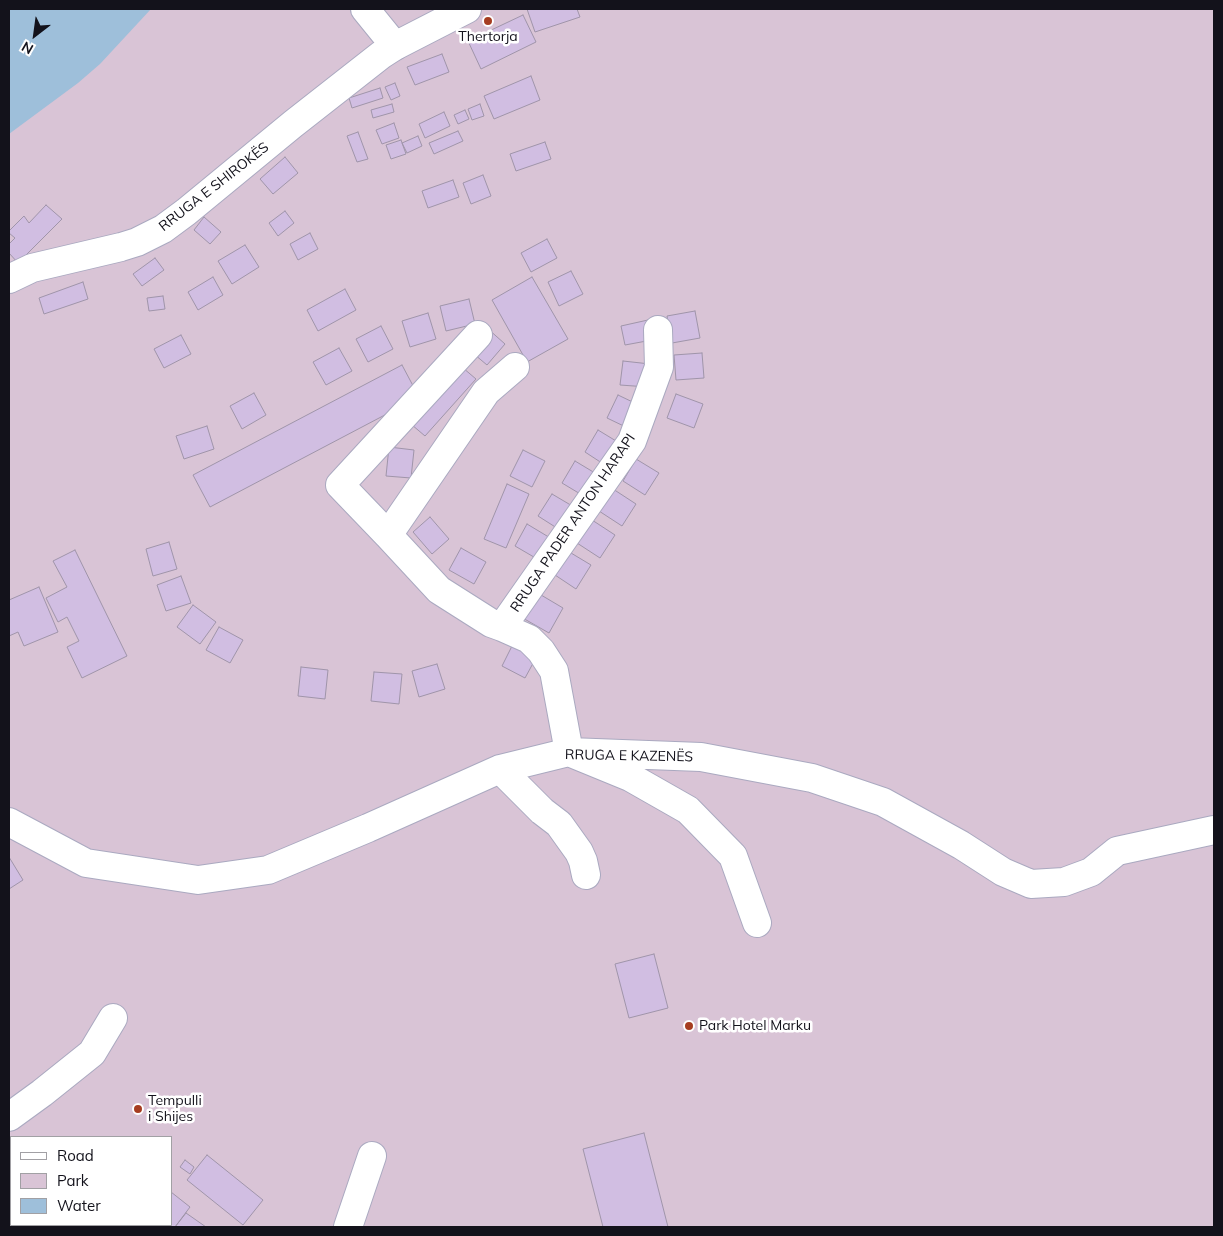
<!DOCTYPE html>
<html>
<head>
<meta charset="utf-8">
<style>
  body { margin:0 }
  #map { position:relative; width:1223px; height:1236px; overflow:hidden; background:#efeefd; font-family:Mulish,sans-serif }
  canvas { display:block }
  .frame { position:absolute; inset:0; border:10px solid #13121b; pointer-events:none }
  .legend { position:absolute; left:10px; top:1136px; width:162px; height:90px; box-sizing:border-box; background:#fff; border:1px solid #a1a0a4; margin:0; padding:6px 9px; list-style:none; font-size:15px; color:#13121b }
  .legend li { display:flex; align-items:center; gap:10px; height:25px }
  .legend b { width:25px; border:1px solid #a1a0a4 }
  .north { position:absolute; left:10px; top:10px; width:50px; height:50px; -webkit-text-stroke:4px #fff; paint-order:stroke; rotate:210deg; font-size:14px; font-weight:700; line-height:20px; text-align:center; color:#13121b }
  .north::after { content:''; display:block; margin:auto; width:18px; height:22px; background:#13121b; clip-path:polygon(50% 0,100% 100%,50% 72%,0 100%) }
</style>
</head>
<body>
<div id="map">
<canvas width="1223" height="1236"></canvas>
<div class="frame"></div>
<ul class="legend">
<li><b style="height:6px;background:#fff"></b>Road</li>
<li><b style="height:14px;background:#d9c4d6"></b>Park</li>
<li><b style="height:14px;background:#9ebfda"></b>Water</li>
</ul>
<div class="north">N</div>
</div>
<script>
const ctx = document.querySelector('canvas').getContext('2d');
ctx.lineJoin = 'round';
function fillPath(path, color) { ctx.fillStyle = color; ctx.fill(path, 'evenodd'); }
const toPath = rows => new Path2D(rows.map(r => 'M' + r).join(''));
function stroke(path, color, width, dash) { ctx.strokeStyle = color; ctx.lineWidth = width; ctx.lineCap = dash ? 'butt' : 'round'; ctx.setLineDash(dash || []); ctx.stroke(path); }
function drawText(font, color, halo, rows, align = 'center') {
  ctx.font = font + ' Mulish,sans-serif'; ctx.lineWidth = 5; ctx.setLineDash([]); ctx.textBaseline = 'middle'; ctx.strokeStyle = halo; ctx.fillStyle = color; for (const [text, x, y, turn = 0] of rows) {
    ctx.save(); ctx.translate(x, y); ctx.rotate((+turn || 0) * Math.PI / 180); ctx.textAlign = isNaN(turn) ? turn : align; if (halo) ctx.strokeText(text, 0, 0); ctx.fillText(text, 0, 0); ctx.restore();
  }
}
const green = toPath([
  [9,9,1214,9,1214,1227,9,1227],
  [11,1137,171,1137,171,1225,11,1225]
]);
const water = toPath([
  [9,9,151,9,100,64,78,83,9,134]
]);
const building = toPath([
  [527,9,577,9,580,17,535,32,527,9],
  [523,15,536,42,481,69,468,41,523,15],
  [442,54,449,72,415,85,407,67,442,54],
  [531,76,540,100,494,119,484,96,531,76],
  [395,83,400,96,391,100,385,87,395,83],
  [380,88,383,98,352,108,349,98,380,88],
  [392,104,394,112,373,118,371,110,392,104],
  [480,104,484,116,472,120,468,109,480,104],
  [465,110,469,119,458,124,454,115,465,110],
  [444,112,450,126,425,138,419,124,444,112],
  [394,123,399,138,382,144,376,130,394,123],
  [458,131,463,141,434,154,429,143,458,131],
  [358,132,368,159,357,162,347,136,358,132],
  [418,136,422,146,407,153,402,143,418,136],
  [401,140,406,154,391,159,386,145,401,140],
  [545,142,551,159,516,171,510,154,545,142],
  [285,157,298,173,273,194,260,179,285,157],
  [483,175,491,196,471,204,463,183,483,175],
  [453,180,459,197,428,208,422,191,453,180],
  [46,205,62,219,18,263,9,253,9,244,15,238,9,233,9,231,24,216,29,223,46,205],
  [285,211,294,223,278,236,269,223,285,211],
  [204,217,221,232,210,244,194,230,204,217],
  [310,233,318,249,298,260,290,244,310,233],
  [547,239,557,258,531,272,521,253,547,239],
  [245,245,259,267,232,284,218,261,245,245],
  [155,258,164,270,142,286,133,274,155,258],
  [571,271,583,294,559,306,548,282,571,271],
  [213,277,223,295,198,310,188,292,213,277],
  [532,277,568,339,527,362,492,300,532,277],
  [83,282,88,299,44,314,39,298,83,282],
  [345,289,356,310,318,331,307,310,345,289],
  [163,296,165,309,149,311,147,298,163,296],
  [469,299,475,324,446,331,440,306,469,299],
  [695,311,700,338,672,343,667,316,695,311],
  [428,313,436,339,410,347,402,321,428,313],
  [648,320,652,340,625,345,621,326,648,320],
  [381,326,393,349,368,362,356,339,381,326],
  [487,328,505,344,487,365,468,349,487,328],
  [181,335,191,354,164,368,154,349,181,335],
  [339,348,352,371,326,385,313,362,339,348],
  [702,353,704,378,676,380,674,355,702,353],
  [623,361,650,364,648,387,620,385,623,361],
  [456,362,476,379,425,436,405,419,456,362],
  [402,365,419,397,210,507,193,475,402,365],
  [254,393,266,415,242,429,230,406,254,393],
  [676,394,703,404,694,428,667,418,676,394],
  [618,395,641,406,630,429,607,418,618,395],
  [207,426,214,449,184,459,176,436,207,426],
  [598,430,621,444,608,467,585,452,598,430],
  [389,447,414,450,411,478,386,476,389,447],
  [523,450,545,461,532,487,510,476,523,450],
  [636,459,659,473,645,495,623,481,636,459],
  [575,461,600,476,587,498,562,483,575,461],
  [507,484,529,494,506,548,484,539,507,484],
  [613,489,636,504,622,526,599,511,613,489],
  [552,494,574,507,560,530,538,516,552,494],
  [430,517,449,539,432,554,413,532,430,517],
  [592,520,615,535,600,558,577,543,592,520],
  [527,524,552,539,539,560,515,546,527,524],
  [169,542,177,569,153,576,146,549,169,542],
  [461,548,486,562,474,584,449,570,461,548],
  [75,550,127,656,82,678,67,647,79,641,67,617,58,622,46,598,67,587,53,561,75,550],
  [566,550,591,565,576,589,552,573,566,550],
  [181,576,191,603,166,611,157,585,181,576],
  [39,587,58,632,24,646,18,632,9,636,9,600,39,587],
  [536,592,563,608,549,633,521,617,536,592],
  [193,605,216,622,200,644,177,627,193,605],
  [219,627,243,640,230,663,206,650,219,627],
  [513,644,537,656,525,678,502,666,513,644],
  [437,664,445,689,419,697,412,671,437,664],
  [301,667,328,670,325,699,298,696,301,667],
  [374,672,402,674,399,704,371,701,374,672],
  [9,857,23,880,9,889,9,857],
  [654,954,668,1008,629,1018,615,964,654,954],
  [644,1133,668,1227,603,1227,583,1149,644,1133],
  [207,1155,263,1200,243,1225,187,1180,207,1155],
  [185,1160,194,1167,190,1174,180,1167,185,1160],
  [171,1192,190,1207,175,1227,137,1227,139,1225,171,1225,171,1192],
  [186,1213,206,1227,175,1227,186,1213]
]);
const minor = toPath([
  [365,9,395,46],
  [478,335,340,485,388,535,486,392,515,367],
  [388,535,439,590,491,623,502,627,632,441,659,367,658,330],
  [502,627,529,639,541,651,554,671,569,752,630,777,688,810,733,856,757,923],
  [500,769,542,811,559,824,579,852,583,861,586,875],
  [9,822,86,863,198,880,268,870,368,828,500,769,569,752,701,757,812,778,883,802,961,845,1003,872,1031,884,1064,882,1091,872,1117,851,1214,830],
  [9,1117,42,1093,92,1053,113,1018],
  [348,1227,372,1156]
]);
const major = toPath([
  [9,279,32,268,121,247,137,242,163,229,186,212,293,124,381,55,395,46,467,9],
  [9,1174,11,1177],
  [52,1225,54,1227]
]);
const markers = [
  [488,21,5,"#a63d21"],
  [689,1026,5,"#a63d21"],
  [138,1109,5,"#a63d21"]
];
const poiNames = [
  ["Thertorja",488,37,"center"],
  ["Park Hotel Marku",699,1026],
  ["Tempulli",148,1101],
  ["i Shijes",148,1117]
];
const streetNames = [
  ["RRUGA E SHIROKËS",214,187,-38],
  ["RRUGA PADER ANTON HARAPI",573,523,-56],
  ["RRUGA E KAZENËS",629,756,1]
];
fillPath(green, '#d9c4d6');
fillPath(water, '#9ebfda');
fillPath(building, '#d1bee2');
stroke(building, '#a095aa', 1);
stroke(minor, '#aaa9c0', 30);
stroke(major, '#aaa9c0', 30);
stroke(minor, '#fff', 28);
stroke(major, '#fff', 28);
for (const [x, y, r, color] of markers) { const dot = new Path2D(); dot.arc(x, y, r, 0, 2 * Math.PI); ctx.fillStyle = color; ctx.fill(dot); stroke(dot, '#fff', 2); }
drawText('14px', '#13121b', '#fff', poiNames, 'left');
drawText('14px', '#13121b', '#fff', streetNames);
</script>
</body>
</html>
